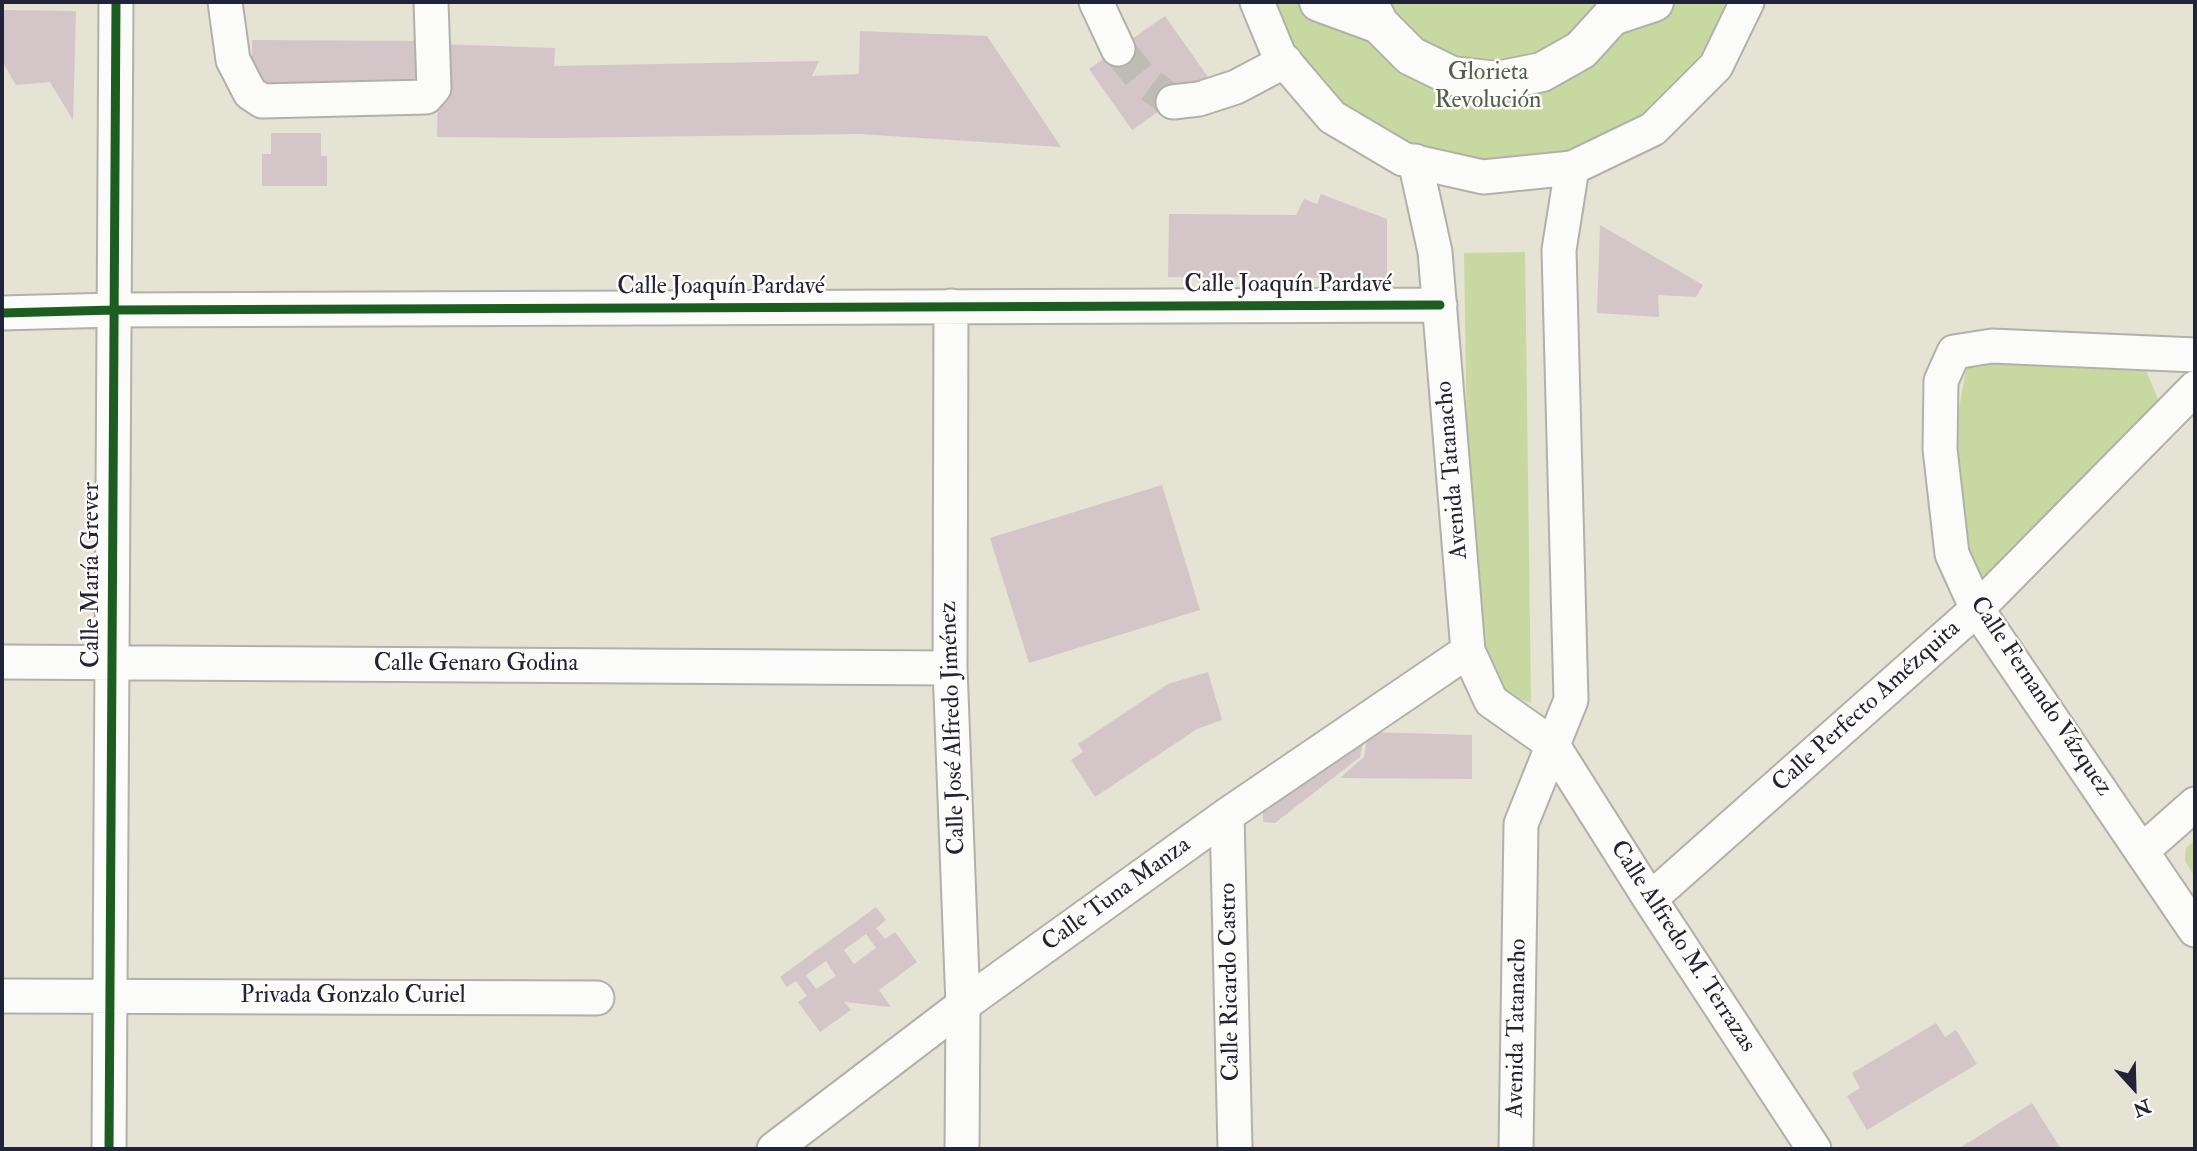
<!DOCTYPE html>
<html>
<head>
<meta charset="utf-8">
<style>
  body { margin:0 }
  #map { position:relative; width:2197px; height:1151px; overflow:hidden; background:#e5e3d4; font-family:"IM FELL Double Pica",serif }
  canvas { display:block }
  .frame { position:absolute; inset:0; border:4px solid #22223b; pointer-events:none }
  .north { position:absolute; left:2099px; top:1053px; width:70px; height:70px; -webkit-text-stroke:5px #fdfcf7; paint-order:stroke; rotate:158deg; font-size:19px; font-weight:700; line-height:28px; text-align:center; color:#22223b }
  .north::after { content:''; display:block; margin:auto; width:24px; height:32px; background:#22223b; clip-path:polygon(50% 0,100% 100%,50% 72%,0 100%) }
</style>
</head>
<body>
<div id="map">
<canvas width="2197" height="1151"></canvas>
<div class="frame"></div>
<div class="north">N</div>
</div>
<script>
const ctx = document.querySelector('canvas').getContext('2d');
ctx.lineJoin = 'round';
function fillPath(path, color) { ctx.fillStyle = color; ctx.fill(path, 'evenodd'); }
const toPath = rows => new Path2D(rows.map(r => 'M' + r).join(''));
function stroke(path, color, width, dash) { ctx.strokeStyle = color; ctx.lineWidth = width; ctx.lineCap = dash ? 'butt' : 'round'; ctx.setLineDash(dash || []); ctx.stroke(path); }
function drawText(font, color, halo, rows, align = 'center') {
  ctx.font = font + ' "IM FELL Double Pica",serif'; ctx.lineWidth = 5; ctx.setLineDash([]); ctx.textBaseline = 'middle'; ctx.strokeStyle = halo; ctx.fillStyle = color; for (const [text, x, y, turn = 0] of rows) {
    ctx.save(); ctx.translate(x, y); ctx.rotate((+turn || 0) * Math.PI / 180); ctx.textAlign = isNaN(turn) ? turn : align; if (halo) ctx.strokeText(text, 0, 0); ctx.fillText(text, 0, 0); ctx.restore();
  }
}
const green = toPath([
  [1258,2,1747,2,1653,129,1483,177,1332,117],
  [1525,252,1531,703,1514,697,1497,682,1470,628,1464,253],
  [2142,361,2160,404,1976,587,1953,443,1967,363],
  [2195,840,2195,877,2185,861,2186,848]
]);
const building = toPath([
  [2,10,76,11,73,120,50,82,16,85,2,61],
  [1165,16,1208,77,1132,130,1089,69],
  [860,31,987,36,1061,147,859,134,553,138,437,137,439,44,555,48,554,66,819,61,812,76,859,74],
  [252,40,430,41,430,87,252,86],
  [271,133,321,133,321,156,327,156,327,186,262,186,262,154,271,154],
  [1321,194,1387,219,1387,278,1168,277,1169,214,1296,215,1304,199,1317,204],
  [1600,225,1703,285,1696,297,1658,295,1659,317,1597,313],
  [1162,485,1200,610,1029,663,990,538],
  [1208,672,1222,720,1197,729,1095,797,1071,760,1083,752,1078,744,1168,684],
  [1367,724,1360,757,1275,823,1263,822,1263,804],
  [1368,732,1472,735,1472,779,1340,778,1364,757],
  [876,907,886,920,876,928,885,939,895,932,917,962,879,990,891,1007,844,1002,851,1010,820,1032,798,1002,807,996,796,981,787,987,780,977],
  [866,934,876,948,854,964,844,950],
  [826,961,836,976,816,989,806,975],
  [1936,1023,1945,1037,1956,1030,1977,1064,1867,1130,1847,1096,1860,1088,1852,1073],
  [2032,1103,2061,1149,1958,1149]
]);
const minorTunnel = toPath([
  [1118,49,1142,79,1173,102]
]);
const minor = toPath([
  [225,2,233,60,250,93,262,101,426,97,434,88,431,2],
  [1096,2,1118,49],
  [1257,2,1279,55,1332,117,1403,159,1483,177,1572,168,1653,129,1716,66,1747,2],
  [1173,102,1199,99,1236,87,1285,61],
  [1415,161,1435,252,1468,651,1491,701,1552,744,1650,899,1814,1149],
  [951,306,950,668,963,1005,962,1149],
  [2,313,114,310,1440,305],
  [2195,355,1992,346,1954,352,1941,381,1940,449,1952,554,1977,609,2195,930],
  [2,662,950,668],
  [1227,815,1235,1149],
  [2143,850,2195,804],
  [1650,899,1977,609,2195,388],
  [2,996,597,998],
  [109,1149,116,2],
  [774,1149,963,1005,1227,815,1468,651],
  [1516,1149,1521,824,1571,700,1559,250,1572,168]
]);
const major = toPath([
  [1319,2,1379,24],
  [1368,2,1379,24,1411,56,1452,76,1497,81,1542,72,1581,50,1612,16,1619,2],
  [1612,16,1654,2]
]);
const cycleway = toPath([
  [2,313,114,310,1440,305],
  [109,1149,116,2]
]);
const parkNames = [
  ["Glorieta",1488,74],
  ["Revolución",1488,102]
];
const streetNames = [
  ["Calle Joaquín Pardavé",1288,286],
  ["Calle Joaquín Pardavé",721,288],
  ["Avenida Tatanacho",1453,470,-95],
  ["Calle María Grever",93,575,-90],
  ["Calle Genaro Godina",476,665],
  ["Calle Fernando Vázquez",2040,697,56],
  ["Calle Perfecto Amézquita",1867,707,-42],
  ["Calle José Alfredo Jiménez",954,728,-92],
  ["Calle Tuna Manza",1117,895,-36],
  ["Calle Alfredo M. Terrazas",1682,947,57],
  ["Calle Ricardo Castro",1231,982,-91],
  ["Privada Gonzalo Curiel",353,997],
  ["Avenida Tatanacho",1518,1028,-89]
];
fillPath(green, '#c7d9a1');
fillPath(building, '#d3c5c8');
stroke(minorTunnel, '#bebcb5', 33, [33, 17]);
stroke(minor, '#b1b0a9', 37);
stroke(major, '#b1b0a9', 42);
stroke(minor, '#fbfbf9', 33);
stroke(major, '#fbfbf9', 38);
stroke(cycleway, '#1b5e20', 9);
drawText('24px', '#535f50', '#fdfcf7', parkNames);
drawText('24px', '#22223b', '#fdfcf7', streetNames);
</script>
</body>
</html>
